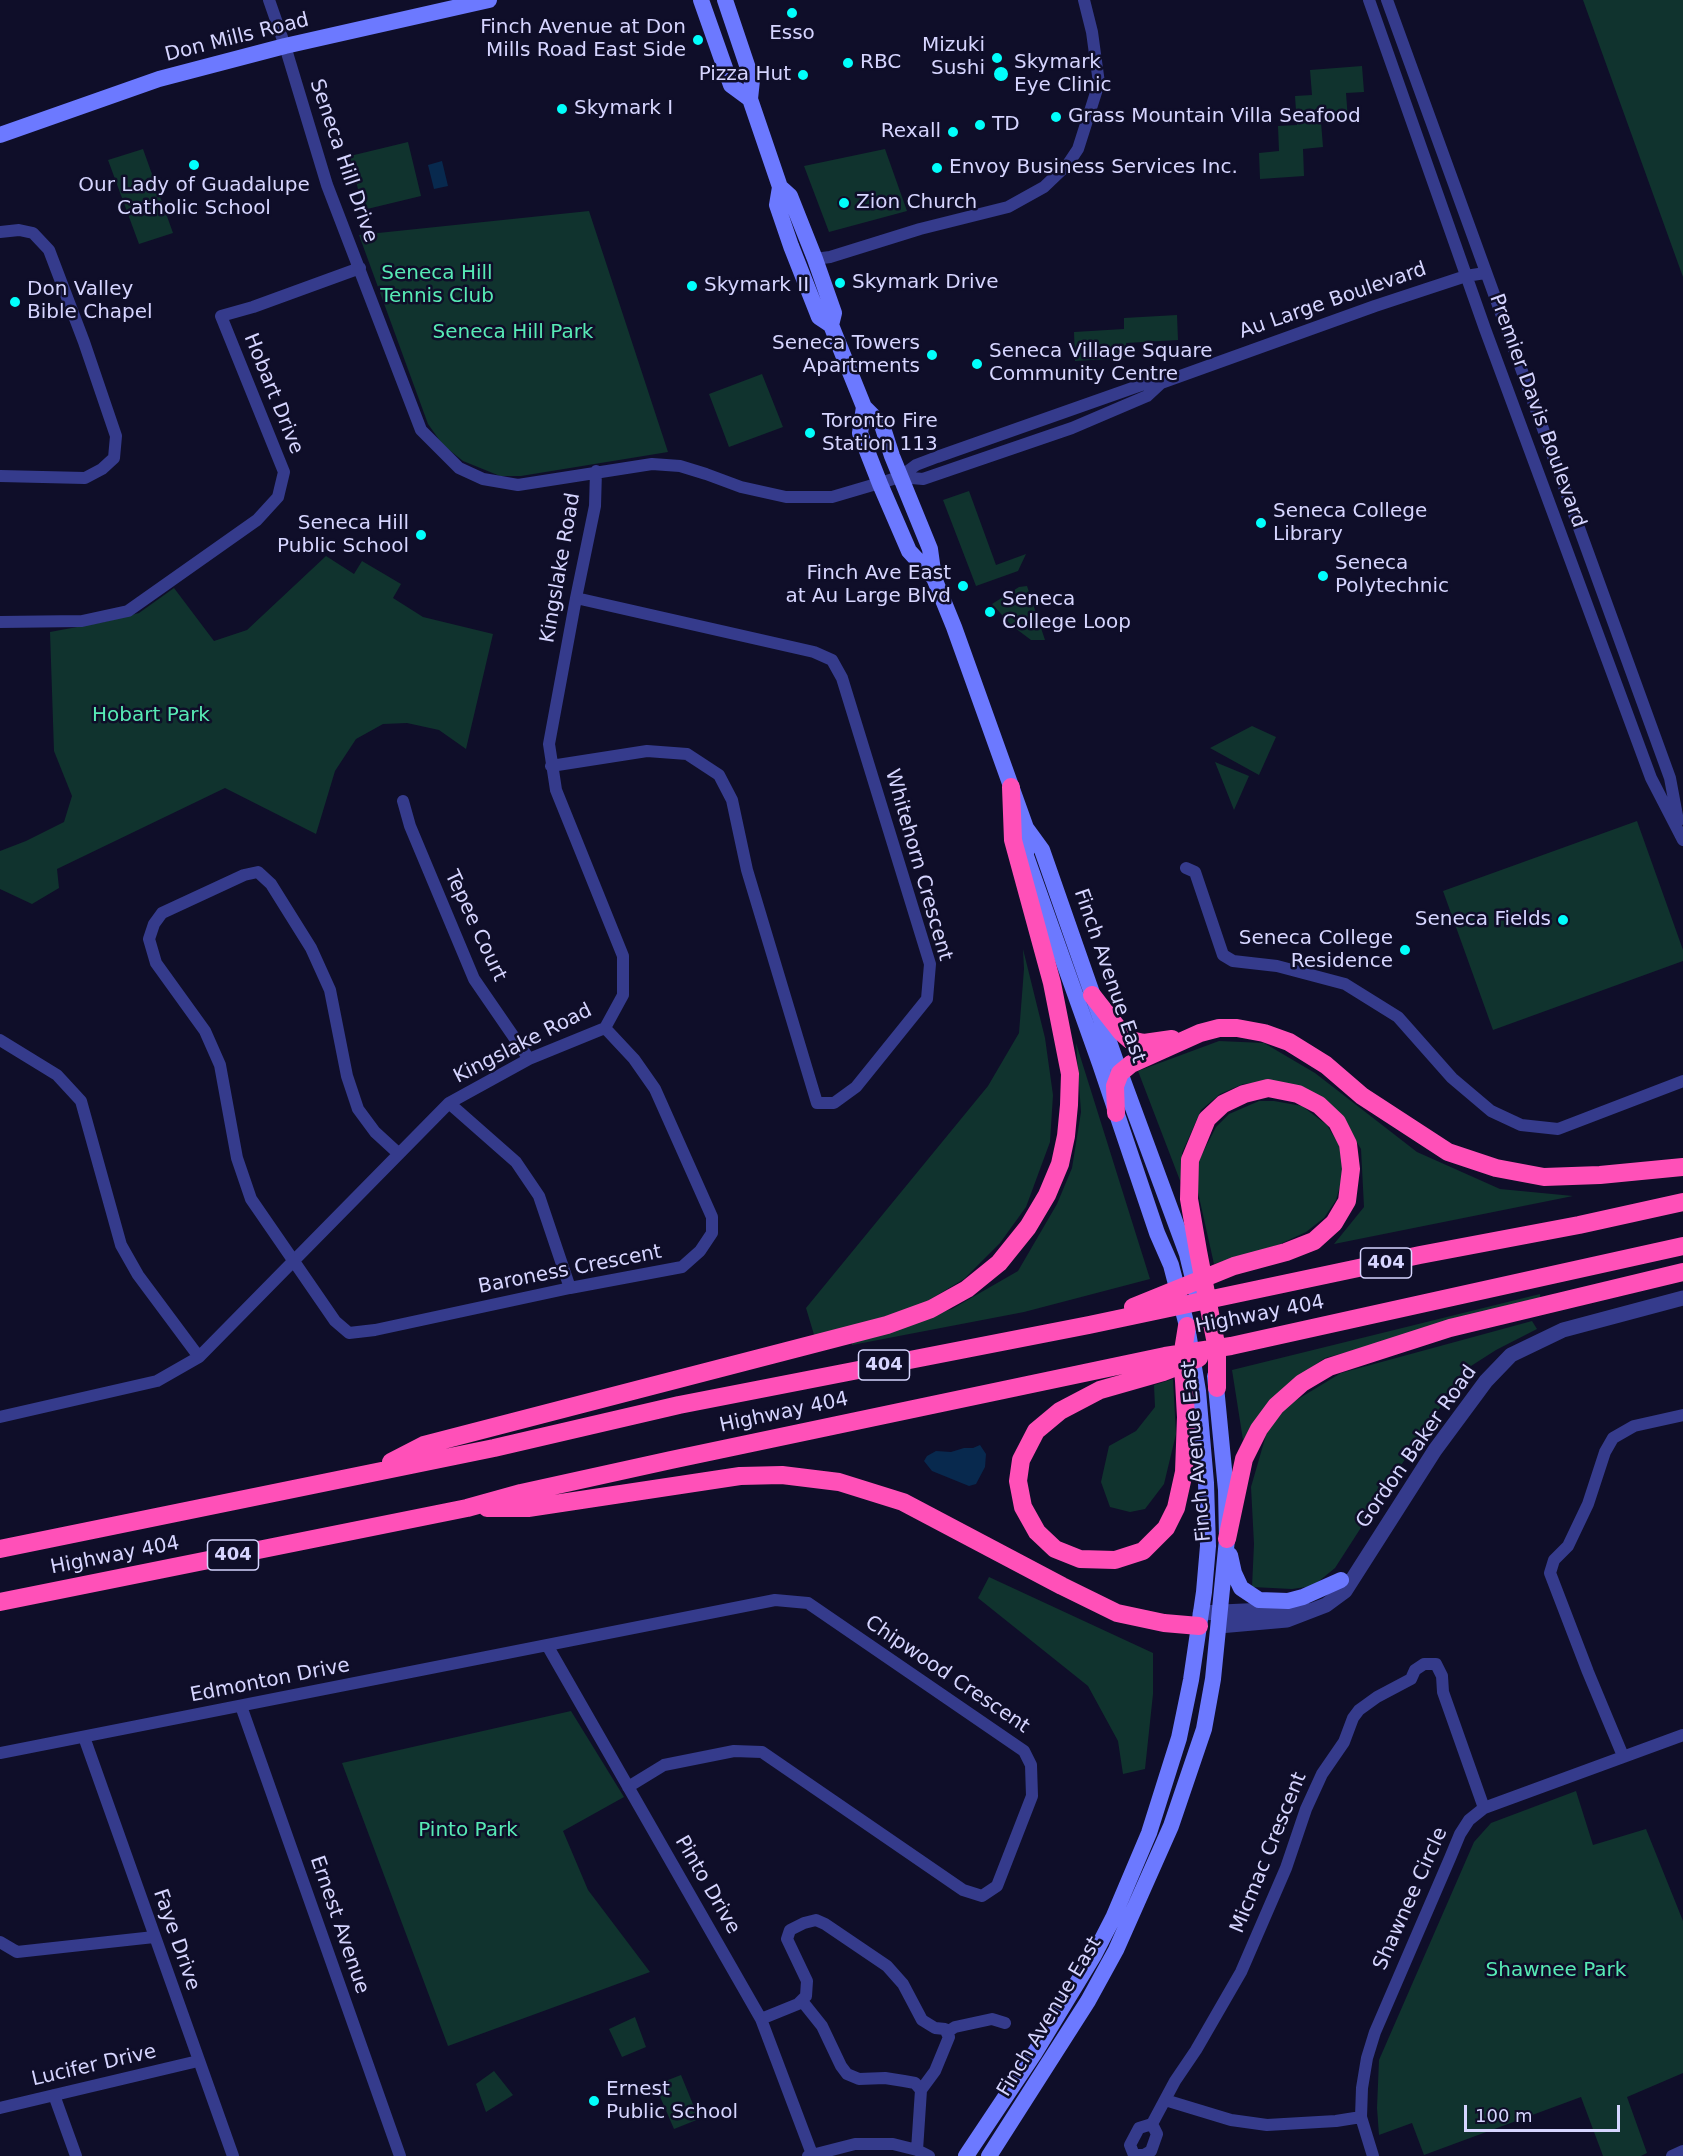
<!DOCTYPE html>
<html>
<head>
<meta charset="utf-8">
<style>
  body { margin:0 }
  #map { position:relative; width:1683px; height:2156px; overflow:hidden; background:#0f0e29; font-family:"DejaVu Sans",sans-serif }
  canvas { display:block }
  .scale { position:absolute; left:1464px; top:2105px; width:156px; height:27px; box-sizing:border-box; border:3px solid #d6d5ff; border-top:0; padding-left:8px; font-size:18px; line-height:21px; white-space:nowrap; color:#d6d5ff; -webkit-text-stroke:4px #0f0e29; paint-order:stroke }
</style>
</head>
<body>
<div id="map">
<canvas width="1683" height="2156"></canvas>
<div class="scale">100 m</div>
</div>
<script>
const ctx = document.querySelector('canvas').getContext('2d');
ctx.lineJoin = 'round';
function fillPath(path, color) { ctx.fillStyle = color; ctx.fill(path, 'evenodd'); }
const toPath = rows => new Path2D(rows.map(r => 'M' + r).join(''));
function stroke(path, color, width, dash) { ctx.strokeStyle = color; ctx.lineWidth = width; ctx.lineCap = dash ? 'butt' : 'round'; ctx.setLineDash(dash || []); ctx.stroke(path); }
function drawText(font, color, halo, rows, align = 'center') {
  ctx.font = font + ' "DejaVu Sans",sans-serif'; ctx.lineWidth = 5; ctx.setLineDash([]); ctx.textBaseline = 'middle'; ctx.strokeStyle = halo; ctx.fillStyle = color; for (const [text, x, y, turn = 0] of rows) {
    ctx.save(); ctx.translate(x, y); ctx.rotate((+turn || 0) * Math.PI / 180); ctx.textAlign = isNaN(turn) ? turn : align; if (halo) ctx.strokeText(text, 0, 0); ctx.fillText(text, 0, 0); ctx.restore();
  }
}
const green = toPath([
  [1583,0,1683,0,1683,277],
  [1362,66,1364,92,1346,93,1348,120,1321,122,1323,147,1303,149,1304,176,1260,179,1259,153,1279,151,1278,126,1297,125,1295,96,1312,95,1310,70],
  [408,142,421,196,363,210,350,156],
  [143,149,173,233,139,244,108,160],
  [885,149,907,211,829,232,804,166],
  [589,211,668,452,521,476,500,476,463,461,443,445,428,424,359,235],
  [1177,315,1178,340,1126,343,1126,358,1075,361,1074,332,1124,329,1124,318],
  [762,374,783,427,729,447,709,394],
  [969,491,996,565,1026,554,1018,571,976,586,943,500],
  [326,556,354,574,362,561,401,584,393,598,423,617,493,634,466,749,439,730,407,723,383,724,356,739,335,771,316,834,225,788,57,869,59,888,32,904,0,889,0,851,26,841,64,822,72,796,54,751,50,632,104,622,139,613,174,588,214,641,247,630],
  [1027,586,1045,640,1031,640,1011,625,992,604,1019,587],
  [1252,726,1276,737,1259,775,1210,748],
  [1215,762,1249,776,1234,810],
  [1637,821,1683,950,1683,961,1493,1030,1443,891],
  [1023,949,1045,1038,1053,1095,1050,1142,1026,1207,1000,1243,964,1279,919,1306,815,1338,806,1308,988,1086,1019,1033,1024,969],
  [1219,1041,1264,1043,1315,1073,1417,1152,1500,1189,1573,1196,1334,1244,1364,1207,1361,1149,1337,1110,1268,1082,1243,1084,1220,1094,1201,1110,1182,1153,1184,1191,1138,1071],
  [1076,1043,1150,1279,1024,1312,852,1345,852,1340,952,1309,1018,1271,1057,1204,1072,1168,1081,1112],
  [1259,1101,1274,1101,1302,1106,1327,1125,1340,1147,1343,1175,1336,1200,1324,1218,1306,1232,1278,1245,1214,1264,1197,1188,1199,1160,1216,1127,1229,1114],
  [1540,1294,1541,1300,1325,1358,1289,1383,1265,1409,1243,1440,1232,1370],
  [1532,1321,1537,1329,1496,1350,1471,1366,1427,1425,1335,1568,1313,1586,1292,1589,1252,1587,1254,1544,1251,1487,1266,1435,1280,1410,1341,1373],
  [1173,1379,1176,1434,1164,1484,1145,1509,1130,1512,1110,1507,1101,1482,1109,1446,1136,1431,1155,1407,1154,1385],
  [989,1577,1153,1653,1153,1694,1145,1769,1123,1774,1118,1741,1088,1686,978,1598],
  [571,1711,624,1797,563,1831,588,1890,650,1972,448,2046,342,1763],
  [1576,1791,1593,1845,1646,1829,1683,1921,1683,2073,1627,2097,1647,2153,1641,2156,1603,2156,1581,2097,1424,2155,1412,2123,1379,2135,1377,2108,1379,2060,1474,1842,1491,1823],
  [635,2017,646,2047,622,2057,609,2029],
  [494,2071,513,2095,486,2112,476,2084],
  [681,2075,699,2119,674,2129,655,2085]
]);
const water = toPath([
  [442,161,448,186,434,189,428,165],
  [980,1445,986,1454,985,1467,976,1484,969,1486,932,1471,924,1461,927,1456,936,1451,951,1452,964,1448,973,1448]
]);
const minor = toPath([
  [269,0,285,46,327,185,421,430,459,468,483,479,518,485,652,464,680,466,706,474,741,487,786,497,832,497,900,477,916,465,937,457,1144,384,1161,383,1375,306,1466,276,1485,273],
  [1369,0,1485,329,1651,778,1683,840],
  [1387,0,1670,778,1678,821],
  [0,232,19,230,33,233,49,250,84,342,116,436,114,458,102,469,85,478,0,476],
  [815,259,830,257,920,229,1008,207,1044,187,1068,164,1078,149,1099,83,1092,32,1084,0],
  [900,477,923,479,1072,428,1147,396,1161,383],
  [0,622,82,621,128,611,257,520,278,497,284,472,221,316,253,307,360,268],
  [551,766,647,751,687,754,719,775,732,800,747,870,817,1103,834,1103,856,1087,927,999,930,964,842,678,832,660,814,652,576,598],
  [403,801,410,826,474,979,529,1059],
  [1186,868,1195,872,1223,955,1233,961,1277,966,1345,984,1398,1017,1452,1078,1491,1111,1521,1125,1558,1129,1683,1081],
  [0,1040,57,1075,81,1101,121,1245,138,1275,199,1357],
  [449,1103,516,1162,539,1196,570,1288],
  [399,1154,375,1132,358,1109,347,1076,330,990,311,948,271,884,258,872,244,875,162,913,154,924,149,939,156,963,205,1031,220,1065,237,1158,251,1199,335,1321,349,1333,375,1330,570,1288,682,1267,700,1251,712,1233,712,1217,655,1089,634,1059,605,1028],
  [0,1417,157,1381,199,1357,449,1103,529,1059,605,1028,623,995,623,956,556,790,549,744,576,598,595,506,596,471],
  [547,1645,761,2019,812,2154],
  [241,1706,400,2156],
  [84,1737,233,2156],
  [0,1753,775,1600,808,1603,1024,1751,1031,1765,1032,1796,997,1886,982,1896,963,1890,762,1752,734,1751,664,1765,628,1787],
  [1623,1756,1588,1672,1550,1573,1554,1560,1568,1546,1588,1504,1605,1452,1613,1438,1634,1426,1683,1415],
  [0,1942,17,1952,154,1937],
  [802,2001,822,2026,841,2066,847,2074,859,2079,885,2078,904,2081,915,2083,921,2090],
  [761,2019,798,2004,806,1996,807,1981,787,1939,790,1930,804,1923,816,1920,825,1924,887,1966,903,1984,922,2020,935,2028,945,2029,949,2037,935,2071,921,2090,917,2150],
  [947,2032,955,2027,992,2019,1005,2023],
  [54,2095,76,2156],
  [1165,2100,1231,2120,1267,2125,1336,2121,1361,2117],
  [0,2108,198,2061],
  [1152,2124,1157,2134,1151,2151,1144,2155,1134,2155,1130,2145,1139,2128,1152,2124,1175,2081,1196,2050,1241,1972,1286,1868,1306,1809,1322,1774,1344,1742,1353,1718,1359,1710,1377,1697,1411,1679,1415,1670,1424,1664,1436,1664,1442,1676,1443,1692,1484,1808],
  [808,2156,855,2144,893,2144,917,2150,929,2156],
  [1373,2156,1361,2117,1362,2088,1367,2058,1375,2032,1450,1858,1460,1834,1469,1820,1484,1808,1683,1735],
  [1672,2156,1683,2151]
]);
const tertiary = toPath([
  [1200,1613,1288,1609,1302,1605],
  [1219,1626,1287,1620,1326,1605,1345,1591,1435,1450,1486,1381,1511,1355,1563,1330,1683,1298]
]);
const secondary = toPath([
  [701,0,731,85,750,99],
  [725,0,752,80,750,99,780,187,777,205,791,246,819,317,831,325,864,407,882,425,892,456,930,549,934,578,954,627,1026,828,1042,850,1115,1059,1187,1254,1197,1295],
  [0,135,159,79,285,46,489,0],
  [780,187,790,196,815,259,834,313,831,325],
  [864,407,860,433,880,484,909,551,934,578],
  [1230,1555,1234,1573,1241,1588,1259,1600,1288,1601,1303,1597,1341,1580],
  [966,2156,1034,2054,1094,1955,1113,1918,1149,1833,1179,1738,1191,1680,1204,1592,1208,1546,1206,1483,1198,1391,1187,1326,1171,1265,1157,1233,1100,1064,1026,856,1026,828],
  [989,2156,1088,2001,1116,1950,1171,1826,1204,1729,1213,1679,1227,1539,1226,1490,1215,1376]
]);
const motorway = toPath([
  [1092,995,1121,1032,1130,1040,1144,1043,1172,1039],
  [1116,1113,1115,1086,1120,1073,1131,1064,1200,1033,1219,1028,1237,1028,1264,1033,1289,1042,1326,1065,1362,1096,1448,1152,1496,1168,1544,1177,1600,1175,1683,1167],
  [1133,1307,1234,1266,1286,1252,1314,1241,1334,1223,1347,1201,1351,1169,1348,1144,1337,1122,1319,1105,1298,1094,1268,1088,1244,1094,1223,1104,1207,1119,1190,1160,1189,1199,1198,1251,1206,1293,1217,1349,1217,1388],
  [1187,1326,1182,1357,1184,1381,1186,1417,1184,1472,1176,1508,1166,1528,1143,1551,1115,1560,1080,1559,1055,1549,1037,1532,1023,1507,1018,1481,1021,1460,1036,1431,1060,1411,1100,1390,1163,1372,1199,1358],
  [391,1462,424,1445,887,1325,931,1309,967,1289,999,1263,1028,1227,1047,1195,1060,1164,1066,1136,1069,1105,1070,1074,1052,983,1013,840,1011,787],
  [487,1508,528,1508,740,1476,782,1475,839,1482,903,1502,1062,1586,1117,1613,1164,1623,1199,1626],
  [1227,1539,1244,1459,1259,1429,1276,1406,1302,1383,1329,1367,1450,1328,1683,1272],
  [0,1549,494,1448,679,1405,1089,1325,1420,1255,1579,1225,1683,1202],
  [0,1602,467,1508,521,1493,671,1460,1165,1356,1231,1346,1683,1246]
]);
const markers = [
  [792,13,6,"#01fffc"],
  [698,40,6,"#01fffc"],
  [997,58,6,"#01fffc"],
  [848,63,6,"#01fffc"],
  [1001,74,8,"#01fffc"],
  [803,75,6,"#01fffc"],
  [562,109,6,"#01fffc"],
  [1056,117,6,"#01fffc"],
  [980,125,6,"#01fffc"],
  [953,132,6,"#01fffc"],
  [194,165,6,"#01fffc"],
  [937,168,6,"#01fffc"],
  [844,203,6,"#01fffc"],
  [840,283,6,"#01fffc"],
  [692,286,6,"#01fffc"],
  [15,302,6,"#01fffc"],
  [932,355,6,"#01fffc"],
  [977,364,6,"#01fffc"],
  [810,433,6,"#01fffc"],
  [1261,523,6,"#01fffc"],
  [421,535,6,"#01fffc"],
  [1323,576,6,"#01fffc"],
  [963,586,6,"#01fffc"],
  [990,612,6,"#01fffc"],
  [1563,920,6,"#01fffc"],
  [1405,950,6,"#01fffc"],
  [594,2101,6,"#01fffc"]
];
const shields = [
  [1386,1263,51],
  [884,1365,51],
  [233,1555,51]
];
const shieldNames = [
  ["404",1386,1263],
  ["404",884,1365],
  ["404",233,1555]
];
const poiNames = [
  ["Finch Avenue at Don",686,28,"right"],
  ["Mills Road East Side",686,51,"right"],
  ["Esso",792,34,"center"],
  ["Mizuki",985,46,"right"],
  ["Sushi",985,69,"right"],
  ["RBC",860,63],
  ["Skymark",1014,63],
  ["Eye Clinic",1014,86],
  ["Pizza Hut",791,75,"right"],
  ["Skymark I",574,109],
  ["Grass Mountain Villa Seafood",1068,117],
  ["TD",992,125],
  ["Rexall",941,132,"right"],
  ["Envoy Business Services Inc.",949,168],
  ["Our Lady of Guadalupe",194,186,"center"],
  ["Catholic School",194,209,"center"],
  ["Zion Church",856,203],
  ["Skymark Drive",852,283],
  ["Skymark II",704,286],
  ["Don Valley",27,290],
  ["Bible Chapel",27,313],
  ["Seneca Towers",920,344,"right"],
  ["Apartments",920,367,"right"],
  ["Seneca Village Square",989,352],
  ["Community Centre",989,375],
  ["Toronto Fire",822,422],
  ["Station 113",822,445],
  ["Seneca College",1273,512],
  ["Library",1273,535],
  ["Seneca Hill",409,524,"right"],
  ["Public School",409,547,"right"],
  ["Seneca",1335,564],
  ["Polytechnic",1335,587],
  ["Finch Ave East",951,574,"right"],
  ["at Au Large Blvd",951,597,"right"],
  ["Seneca",1002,600],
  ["College Loop",1002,623],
  ["Seneca Fields",1551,920,"right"],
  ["Seneca College",1393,939,"right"],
  ["Residence",1393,962,"right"],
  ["Ernest",606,2090],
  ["Public School",606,2113]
];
const streetNames = [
  ["Don Mills Road",237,38,-14],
  ["Seneca Hill Drive",343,161,71],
  ["Au Large Boulevard",1333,301,-19],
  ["Hobart Drive",273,394,68],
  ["Premier Davis Boulevard",1537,411,70],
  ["Kingslake Road",561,568,-80],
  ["Whitehorn Crescent",918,865,74],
  ["Tepee Court",475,926,65],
  ["Finch Avenue East",1109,976,71],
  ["Kingslake Road",523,1044,-27],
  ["Baroness Crescent",570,1270,-11],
  ["Highway 404",1260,1315,-11],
  ["Highway 404",784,1413,-12],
  ["Gordon Baker Road",1417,1447,-55],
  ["Finch Avenue East",1197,1451,-95],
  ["Highway 404",115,1556,-11],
  ["Chipwood Crescent",947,1675,34],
  ["Edmonton Drive",270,1681,-11],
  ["Micmac Crescent",1269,1853,-68],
  ["Pinto Drive",707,1885,60],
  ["Shawnee Circle",1411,1899,-66],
  ["Ernest Avenue",339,1925,71],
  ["Faye Drive",176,1940,71],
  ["Finch Avenue East",1050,2017,-59],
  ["Lucifer Drive",94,2066,-13]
];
const parkNames = [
  ["Seneca Hill",437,274],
  ["Tennis Club",437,297],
  ["Seneca Hill Park",513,333],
  ["Hobart Park",151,716],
  ["Pinto Park",468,1831],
  ["Shawnee Park",1556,1971]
];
fillPath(green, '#10332e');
fillPath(water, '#08294e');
stroke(minor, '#353b8c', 12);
stroke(tertiary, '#353b8c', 15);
stroke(secondary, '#6c79ff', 16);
stroke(motorway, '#ff50b8', 18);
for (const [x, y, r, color] of markers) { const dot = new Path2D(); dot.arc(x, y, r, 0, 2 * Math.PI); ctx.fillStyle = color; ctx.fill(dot); stroke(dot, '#0f0e29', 2); }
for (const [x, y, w] of shields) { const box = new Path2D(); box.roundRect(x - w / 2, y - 15, w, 30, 4.5); ctx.fillStyle = '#0f0e29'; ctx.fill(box); stroke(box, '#d6d5ff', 1.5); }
drawText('bold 18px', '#d6d5ff', null, shieldNames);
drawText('20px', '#d6d5ff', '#0f0e29', poiNames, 'left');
drawText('20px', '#d6d5ff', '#0f0e29', streetNames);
drawText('20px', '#57eab5', '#0f0e29', parkNames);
</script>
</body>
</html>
